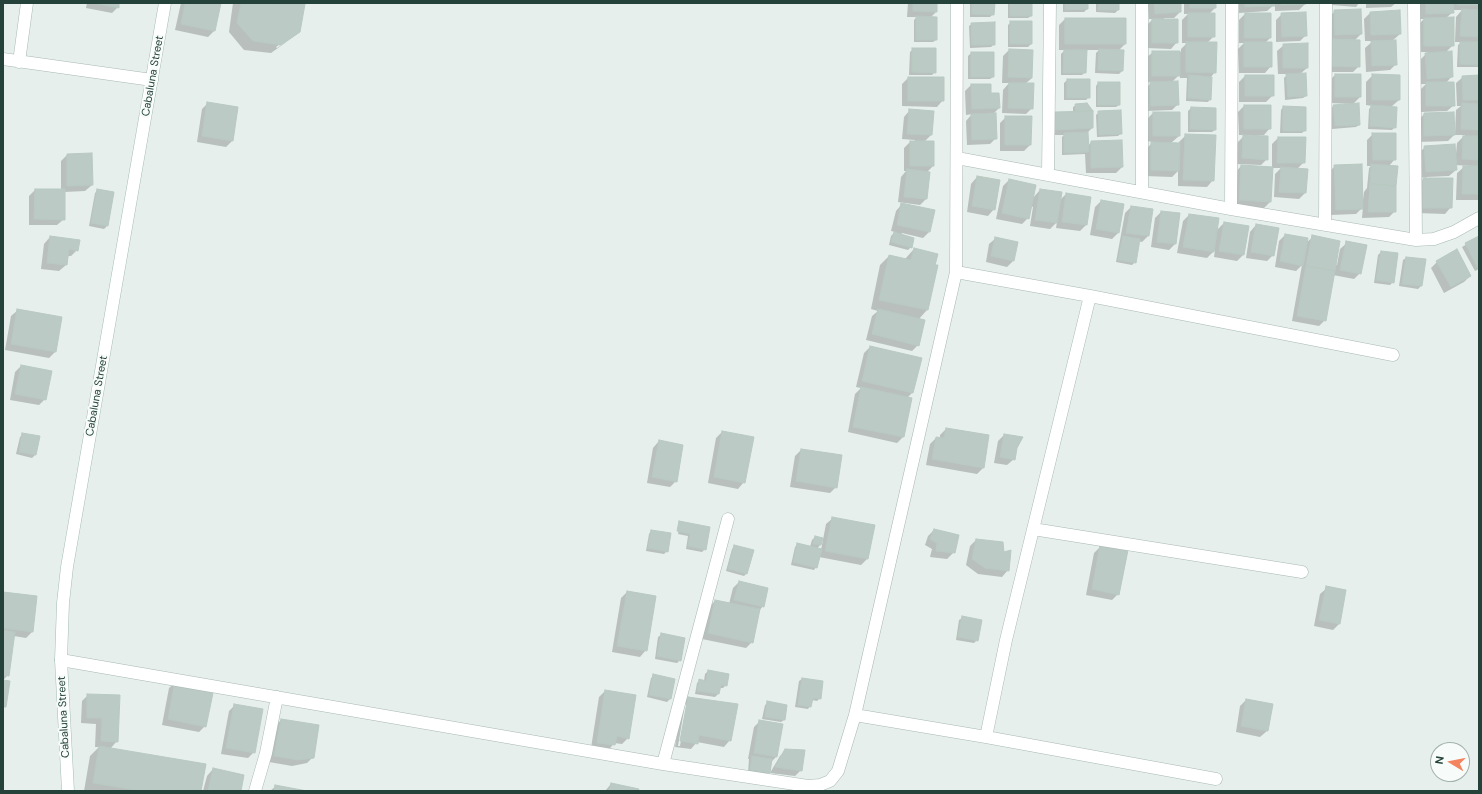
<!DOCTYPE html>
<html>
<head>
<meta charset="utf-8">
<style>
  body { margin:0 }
  #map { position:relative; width:1482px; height:794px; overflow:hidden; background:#e6efeb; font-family:"DM Sans",sans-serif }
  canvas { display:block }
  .frame { position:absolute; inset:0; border:4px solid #24423a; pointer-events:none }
  .north { position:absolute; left:1430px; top:742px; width:40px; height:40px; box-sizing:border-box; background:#f7fbf9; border:1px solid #a3b1ad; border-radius:50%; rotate:280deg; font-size:11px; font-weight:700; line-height:16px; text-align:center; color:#24423a }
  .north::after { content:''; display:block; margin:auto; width:14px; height:18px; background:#f4845f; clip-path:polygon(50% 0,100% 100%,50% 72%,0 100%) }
</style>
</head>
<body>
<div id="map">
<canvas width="1482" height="794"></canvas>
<div class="frame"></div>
<div class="north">N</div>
</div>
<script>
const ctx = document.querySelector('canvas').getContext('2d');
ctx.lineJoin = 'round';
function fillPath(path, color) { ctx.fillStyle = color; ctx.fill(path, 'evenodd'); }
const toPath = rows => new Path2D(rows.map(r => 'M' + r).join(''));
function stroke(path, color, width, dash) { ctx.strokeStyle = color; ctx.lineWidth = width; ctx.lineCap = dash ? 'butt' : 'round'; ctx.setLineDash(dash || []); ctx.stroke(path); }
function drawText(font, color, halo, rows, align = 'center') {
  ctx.font = font + ' "DM Sans",sans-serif'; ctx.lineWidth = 4; ctx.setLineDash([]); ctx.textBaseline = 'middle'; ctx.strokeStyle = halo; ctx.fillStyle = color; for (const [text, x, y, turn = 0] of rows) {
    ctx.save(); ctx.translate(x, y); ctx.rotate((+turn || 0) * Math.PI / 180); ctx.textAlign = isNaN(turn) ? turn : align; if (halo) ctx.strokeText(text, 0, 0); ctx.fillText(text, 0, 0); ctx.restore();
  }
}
const shadow = toPath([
  [87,3,118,3,118,7,112,13,86,8],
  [181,3,220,3,214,31,208,37,175,30],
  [233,3,295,3,304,4,299,31,292,38,292,36,276,47,277,48,292,38,271,53,244,50,229,32],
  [908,3,936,3,936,12,930,18,936,40,933,42,914,42,914,20,917,17,907,17],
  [970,3,994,3,993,14,990,17,970,17],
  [1008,3,1031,3,1031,16,1028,18,1008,18],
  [1063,3,1087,3,1087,9,1084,12,1063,12],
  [1096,3,1118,3,1118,10,1115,13,1096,12],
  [1148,3,1180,3,1180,12,1174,18,1164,18,1177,42,1171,49,1146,48,1146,26,1153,19,1149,19],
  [1184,3,1215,3,1215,8,1209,14,1214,36,1207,43,1215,72,1210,78,1210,99,1208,102,1186,101,1187,78,1180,78,1180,74,1172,82,1178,104,1172,110,1146,111,1145,89,1152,82,1146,82,1146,58,1153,52,1181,52,1181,49,1187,43,1182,43,1182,20,1188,14,1184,14],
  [1239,3,1305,3,1305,4,1299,10,1275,11,1275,4,1267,11,1239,13],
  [1332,3,1359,3,1356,7,1332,5],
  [1366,3,1396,3,1391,7,1366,8],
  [1420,3,1479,3,1479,67,1457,67,1458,45,1462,42,1455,42,1456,17,1462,10,1453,10,1453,12,1446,18,1453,45,1446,52,1452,76,1446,83,1454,105,1447,111,1421,112,1420,90,1426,84,1421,84,1420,60,1428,52,1418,52,1418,25,1424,19,1420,19],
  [1360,10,1361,34,1354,41,1359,66,1353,72,1325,72,1328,18,1335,11],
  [1247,12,1247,14,1270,38,1265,43,1271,66,1265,73,1239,73,1238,49,1244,43,1239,43,1239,20],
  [1370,13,1400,34,1392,41,1396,64,1390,70,1366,72,1365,48,1373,41,1365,41,1364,19],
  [1282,14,1306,35,1300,41,1276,42,1276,20],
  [1065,19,1125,44,1118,51,1122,71,1119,74,1095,73,1096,53,1099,50,1086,50,1085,72,1082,75,1061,75,1061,54,1065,50,1059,50,1059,25],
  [1011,22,1031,22,1031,44,1028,47,1008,47,1008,25],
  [972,24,994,44,991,47,970,48,969,26],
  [1284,45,1307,68,1300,74,1306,96,1303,98,1285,100,1284,78,1288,74,1278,74,1277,51],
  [913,49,935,72,932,75,909,75,910,52],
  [1009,50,1032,78,1025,84,1032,108,1026,114,1002,113,1003,90,1009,83,1002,83,1003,56],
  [971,53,993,77,990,79,968,79,968,56],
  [1335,75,1360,75,1360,97,1353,104,1329,103,1329,81],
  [1373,75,1399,100,1391,107,1395,127,1392,130,1368,129,1369,109,1372,106,1366,105,1366,82],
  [1245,76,1273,95,1266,102,1239,102,1239,82],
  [1479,76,1479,200,1456,200,1457,173,1464,167,1472,167,1472,166,1455,165,1456,170,1449,176,1426,177,1426,179,1451,207,1445,214,1417,213,1418,185,1425,177,1420,178,1419,153,1425,147,1456,154,1457,143,1465,135,1455,135,1456,110,1461,106,1457,106,1456,83,1463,77],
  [908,78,943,100,937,107,902,106,902,84],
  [1067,80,1089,80,1089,97,1086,100,1064,100,1064,83],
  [1098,83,1119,105,1116,107,1096,107,1096,86],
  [971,85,990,94,999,108,993,114,996,138,990,144,967,145,966,121,972,114,966,115,965,91],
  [208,103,232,141,226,147,197,142,202,109],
  [1076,105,1092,128,1087,133,1088,146,1091,142,1122,167,1116,173,1086,173,1085,154,1062,155,1062,137,1064,135,1050,135,1049,119,1055,113,1073,112,1073,107],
  [1244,106,1270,128,1264,135,1248,135,1248,137,1267,159,1261,165,1236,164,1237,143,1245,135,1239,135,1238,112],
  [1334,106,1359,125,1356,127,1332,129,1331,108],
  [1283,107,1305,130,1302,133,1280,133,1281,110],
  [1191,108,1215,130,1212,132,1188,132,1188,111],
  [910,110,931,135,924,142,933,166,926,173,929,173,926,199,920,205,898,202,901,177,906,171,904,171,904,148,910,142,915,142,915,140,902,139,904,117],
  [1099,112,1121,133,1118,136,1097,137,1096,115],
  [1153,113,1179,113,1179,136,1171,143,1179,144,1179,142,1185,136,1213,180,1207,187,1178,186,1178,171,1172,177,1145,176,1146,149,1153,142,1147,141,1147,119],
  [1453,113,1454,135,1448,141,1418,142,1418,121,1424,114],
  [1006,117,1030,145,1024,151,1000,151,1000,123],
  [1373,134,1395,159,1389,166,1395,186,1395,211,1389,217,1362,218,1363,207,1356,214,1330,215,1329,172,1335,166,1362,200,1363,200,1364,192,1367,188,1369,168,1371,166,1367,166,1367,140],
  [1278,138,1304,162,1297,169,1305,193,1299,199,1274,197,1275,174,1281,168,1272,168,1270,202,1264,208,1233,206,1235,173,1241,166,1272,168,1272,144],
  [67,155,92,185,85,191,64,192,64,219,57,225,29,225,29,196,35,190,61,190,61,161],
  [977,177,994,209,988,216,967,212,971,184],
  [1009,180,1033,198,1040,190,1059,201,1066,194,1090,198,1086,225,1080,231,1056,228,1057,222,1050,229,1030,226,1033,207,1031,206,1028,218,1022,224,996,219,1003,186],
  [98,190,107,226,104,229,89,226,95,193],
  [1101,201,1118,233,1112,239,1090,235,1095,207],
  [902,204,929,232,923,238,902,233,901,235,911,247,908,250,889,245,891,236,895,232,891,231,896,211],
  [1131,207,1148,236,1142,242,1138,241,1135,262,1132,265,1116,262,1125,213],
  [1161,212,1175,244,1169,250,1151,247,1155,218],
  [1189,215,1218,219,1216,231,1224,223,1248,227,1243,255,1237,261,1214,257,1215,250,1207,258,1177,253,1183,221],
  [1256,225,1273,255,1267,261,1246,258,1250,232],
  [1285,235,1306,243,1313,237,1335,265,1337,265,1340,249,1347,243,1360,273,1354,279,1333,275,1325,320,1319,326,1292,321,1302,265,1296,271,1275,267,1279,241],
  [50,237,77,250,71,256,67,256,66,265,59,271,41,269,44,244],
  [1479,237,1479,269,1475,271,1462,247],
  [996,238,1017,243,1013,261,1007,267,986,262,989,244],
  [914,249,934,266,937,266,927,310,918,320,918,345,912,351,866,340,872,316,878,311,871,309,880,265,889,256,905,259],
  [1381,252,1393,282,1390,285,1374,283,1378,255],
  [1406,258,1425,260,1421,286,1418,289,1399,286,1403,260],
  [1437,262,1470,276,1464,282,1444,293,1431,268],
  [18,310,55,352,49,358,5,350,11,316],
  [870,347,912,393,907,398,903,437,897,443,848,432,855,394,861,388,856,387,864,353],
  [21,366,45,399,39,405,10,400,15,372],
  [946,429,988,436,983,468,977,474,926,465,930,444,936,438,940,439,940,435],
  [722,432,744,482,738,489,708,483,716,438],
  [23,434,35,455,32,458,16,454,20,437],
  [1004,435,1016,447,1014,459,1007,465,994,463,998,441],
  [659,441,676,481,670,487,647,483,653,448],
  [801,450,836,487,830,493,790,487,795,456],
  [833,518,867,559,861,565,819,557,816,567,814,570,791,565,795,547,798,544,810,547,812,540,815,537,822,538,820,545,817,549,821,550,826,524],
  [680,522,705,549,702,552,686,549,688,536,678,534,680,524,678,524],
  [934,530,954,552,947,559,930,557,932,549,925,545,928,536],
  [651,531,667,551,664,554,646,551,649,534],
  [976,540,1003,554,1008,570,1002,577,978,574,966,565,970,546],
  [735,546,747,573,744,576,726,571,732,549],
  [1100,547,1118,594,1112,600,1086,595,1094,553],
  [739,582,763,606,759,611,752,642,746,648,702,639,709,607,715,601,729,604,733,588],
  [1327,588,1345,591,1339,624,1333,630,1314,626,1320,594],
  [627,592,646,650,640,657,612,652,621,598],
  [3,593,32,632,26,638,14,636,8,675,3,680],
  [962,618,977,640,974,643,956,640,959,620],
  [661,635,680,660,677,663,655,659,658,637],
  [708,671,726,685,723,688,719,688,718,694,715,697,695,694,697,683,699,681,704,681,705,674],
  [654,676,674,680,670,699,667,702,647,697,651,678],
  [802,679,820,698,817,701,812,700,810,706,808,709,795,707,799,681],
  [176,682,205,726,199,732,162,725,169,688],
  [605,691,628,738,622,744,614,743,608,751,591,748,599,697],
  [88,695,117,741,110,749,200,791,84,791,90,756,99,747,95,747,96,724,81,723,82,701],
  [688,698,730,740,724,747,697,742,691,749,675,747,682,704],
  [685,704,687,704,680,746,678,746],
  [1246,700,1267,731,1260,737,1236,732,1240,706],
  [768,703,784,720,781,722,762,719,765,705],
  [235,705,254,752,248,758,221,754,229,711],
  [281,720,313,757,307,763,292,766,269,762,275,726],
  [760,721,776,757,771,762,769,773,767,776,748,773,749,759,748,759,754,727],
  [786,750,801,770,795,776,770,773,780,756],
  [213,769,240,791,203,791,207,776],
  [611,784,637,791,605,791],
  [276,786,303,791,270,791]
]);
const building = toPath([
  [94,3,119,3,119,8,94,3],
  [185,3,221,3,215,31,181,24,185,3],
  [241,3,305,4,300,32,281,45,253,41,237,23,241,3],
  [913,3,937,3,937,12,913,11,913,3],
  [972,3,995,3,994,15,972,14,972,3],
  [1010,3,1032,3,1032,16,1010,16,1010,3],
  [1065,3,1088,3,1088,9,1065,10,1065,3],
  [1099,3,1119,3,1119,10,1098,10,1099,3],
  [1154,3,1181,3,1181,12,1155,14,1154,3],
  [1190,3,1216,3,1216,8,1190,8,1190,3],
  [1245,3,1274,3,1275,6,1245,7,1245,3],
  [1281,3,1306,3,1306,4,1281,5,1281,3],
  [1426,3,1453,3,1454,13,1426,14,1426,3],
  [1458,3,1479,3,1479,5,1458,5,1458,3],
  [1361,9,1362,34,1335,35,1334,10,1361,9],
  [1462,9,1479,10,1479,37,1460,36,1462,9],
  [1400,10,1401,34,1371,35,1370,12,1400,10],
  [1306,12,1307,36,1282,37,1281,13,1306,12],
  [1188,13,1215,13,1215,37,1188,37,1188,13],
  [1245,13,1271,13,1271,38,1244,38,1245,13],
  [916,16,937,17,937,40,916,40,916,16],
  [1454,17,1454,46,1424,46,1424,18,1454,17],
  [1065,18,1126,18,1126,44,1065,44,1065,18],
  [1152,19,1178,19,1178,43,1152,43,1152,19],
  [1010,21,1032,21,1032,44,1010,44,1010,21],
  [995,22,995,45,972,45,971,23,995,22],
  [1331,39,1360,40,1360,67,1330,66,1331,39],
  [1396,40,1397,65,1372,66,1371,41,1396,40],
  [1186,42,1217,42,1216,73,1186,72,1186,42],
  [1244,42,1272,42,1272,67,1244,67,1244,42],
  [1460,42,1479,42,1479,65,1460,64,1460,42],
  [1308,43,1308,68,1283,68,1283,44,1308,43],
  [912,48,936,48,936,73,912,72,912,48],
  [1009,49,1033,50,1032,78,1008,77,1009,49],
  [1099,49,1124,50,1123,71,1098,70,1099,49],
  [1064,50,1087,50,1086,73,1063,73,1064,50],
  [1152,51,1180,51,1180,76,1152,76,1152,51],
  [1452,51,1453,77,1427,79,1425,53,1452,51],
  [971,52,994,52,994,77,971,77,971,52],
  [1306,73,1307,96,1288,97,1286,74,1306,73],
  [1335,74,1361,74,1361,97,1335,97,1335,74],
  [1372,74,1400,75,1400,100,1372,100,1372,74],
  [1189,75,1212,77,1211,100,1188,98,1189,75],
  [1245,75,1274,75,1274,96,1245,96,1245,75],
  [1479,75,1479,100,1463,100,1462,76,1479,75],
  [908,77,944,77,944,101,908,101,908,77],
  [1067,79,1090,79,1090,98,1067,98,1067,79],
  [1178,81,1179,105,1151,106,1150,82,1178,81],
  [1098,82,1120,82,1120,105,1098,105,1098,82],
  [1426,82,1454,82,1455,106,1426,106,1426,82],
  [1009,83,1034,83,1033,109,1008,108,1009,83],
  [971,84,991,84,991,93,999,93,1000,108,972,109,971,84],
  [207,102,238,107,233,141,202,136,207,102],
  [1087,103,1093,111,1076,112,1075,104,1087,103],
  [1359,103,1360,125,1335,126,1333,105,1359,103],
  [1462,103,1479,104,1479,130,1461,129,1462,103],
  [1244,105,1271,105,1271,129,1244,129,1244,105],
  [1371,105,1397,107,1396,128,1370,126,1371,105],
  [1283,106,1306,107,1306,131,1283,131,1283,106],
  [1191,107,1216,108,1216,130,1190,129,1191,107],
  [909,109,934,111,932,135,907,134,909,109],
  [1121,110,1122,134,1099,135,1098,111,1121,110],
  [1093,111,1093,128,1055,130,1055,112,1093,111],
  [1153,112,1180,112,1180,136,1153,136,1153,112],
  [1454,112,1455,135,1424,136,1424,113,1454,112],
  [996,113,997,139,972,140,971,114,996,113],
  [1005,116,1032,116,1031,145,1005,145,1005,116],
  [1088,132,1089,152,1064,153,1064,133,1088,132],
  [1372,133,1396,133,1396,160,1373,160,1372,133],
  [1185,134,1216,135,1214,181,1183,180,1185,134],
  [1243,135,1268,136,1268,160,1242,158,1243,135],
  [1463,136,1479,136,1479,160,1462,159,1463,136],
  [1278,137,1306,137,1305,163,1277,163,1278,137],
  [1122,140,1123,167,1091,168,1091,141,1122,140],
  [910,141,934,141,934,166,910,166,910,141],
  [1151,142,1180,143,1179,171,1151,170,1151,142],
  [1455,144,1457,170,1426,172,1424,146,1455,144],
  [92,153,93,185,67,186,67,154,92,153],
  [1362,164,1363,209,1336,210,1334,165,1362,164],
  [1371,164,1398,166,1396,186,1370,184,1371,164],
  [1241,165,1273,167,1271,202,1239,200,1241,165],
  [1463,166,1479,166,1479,194,1462,194,1463,166],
  [1281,167,1308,169,1306,193,1279,192,1281,167],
  [907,169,930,172,927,199,904,197,907,169],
  [977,176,1000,180,995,210,972,206,977,176],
  [1423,178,1453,178,1452,208,1423,208,1423,178],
  [1009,179,1036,185,1029,219,1002,213,1009,179],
  [1370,184,1396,186,1396,212,1368,212,1370,184],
  [35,189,65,189,65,220,34,219,35,189],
  [97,189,114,192,108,226,91,223,97,189],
  [1040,189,1062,192,1057,223,1035,220,1040,189],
  [1066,193,1091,197,1087,225,1062,222,1066,193],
  [1101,200,1124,204,1119,233,1096,229,1101,200],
  [901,203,935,210,930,232,897,225,901,203],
  [1131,206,1153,209,1149,236,1126,233,1131,206],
  [1161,211,1180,213,1176,244,1157,242,1161,211],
  [1189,214,1219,218,1214,252,1183,247,1189,214],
  [1224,222,1249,226,1244,255,1219,251,1224,222],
  [1256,224,1279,228,1274,256,1251,252,1256,224],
  [894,232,914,238,912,248,891,242,894,232],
  [1285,234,1308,238,1303,266,1280,261,1285,234],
  [1312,235,1340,241,1335,271,1306,266,1312,235],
  [50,236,80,240,78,251,69,249,67,265,47,263,50,236],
  [1123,236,1140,239,1136,263,1118,260,1123,236],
  [1479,236,1479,269,1478,269,1465,243,1479,236],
  [995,237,1018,242,1014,261,991,256,995,237],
  [1346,241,1367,245,1361,274,1340,270,1346,241],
  [914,248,938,254,935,265,938,265,928,310,879,300,889,255,911,260,914,248],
  [1457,249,1471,276,1451,287,1436,261,1457,249],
  [1381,251,1398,253,1394,283,1376,280,1381,251],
  [1406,257,1426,259,1422,286,1402,284,1406,257],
  [1306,266,1335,271,1326,321,1297,316,1306,266],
  [17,309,62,317,56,352,11,344,17,309],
  [878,309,925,320,919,346,872,334,878,309],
  [870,346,922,358,913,393,862,381,870,346],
  [21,365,52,371,46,400,15,394,21,365],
  [861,387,912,398,904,437,853,427,861,387],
  [946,428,989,435,984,468,932,459,936,437,944,438,946,428],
  [722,431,754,437,745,483,714,477,722,431],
  [22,433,40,436,36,455,19,452,22,433],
  [1004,434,1023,437,1017,448,1015,460,1000,457,1004,434],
  [659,440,683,445,677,482,652,477,659,440],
  [801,449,842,455,837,488,796,481,801,449],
  [832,517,875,525,868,559,825,551,832,517],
  [679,521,710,527,706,550,688,546,690,534,677,531,679,521],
  [934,529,959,535,955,553,936,551,937,543,930,539,934,529],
  [651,530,671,533,668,552,648,548,651,530],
  [815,536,823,538,821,545,813,544,815,536],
  [976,539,1003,542,1004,552,1011,550,1009,571,985,568,972,559,976,539],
  [797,543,822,549,817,568,793,562,797,543],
  [734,545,754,550,747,574,728,569,734,545],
  [1100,545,1128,550,1119,595,1092,589,1100,545],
  [739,581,768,588,764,607,734,600,739,581],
  [1326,586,1346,590,1340,624,1319,620,1326,586],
  [627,591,656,596,647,651,617,646,627,591],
  [3,592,37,596,33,632,3,628,3,592],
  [715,600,760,609,753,643,708,633,715,600],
  [962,616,982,620,978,641,958,637,962,616],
  [3,630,15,632,9,676,3,675,3,630],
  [661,633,685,638,681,661,657,656,661,633],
  [708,670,729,674,727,686,721,685,719,694,697,691,699,679,706,681,708,670],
  [653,674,675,679,671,699,649,695,653,674],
  [802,678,823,681,821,699,813,698,811,707,798,705,802,678],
  [3,680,10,681,6,707,3,707,3,680],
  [175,681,214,688,206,727,168,719,175,681],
  [605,690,636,695,629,739,617,736,615,745,597,743,605,690],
  [87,694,120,695,118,742,101,741,102,718,87,718,87,694],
  [688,697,738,704,731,741,699,735,698,744,680,741,688,697],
  [1246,699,1273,704,1268,731,1241,726,1246,699],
  [767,701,787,705,785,720,765,717,767,701],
  [234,704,263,709,255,753,226,748,234,704],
  [281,719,319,725,314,758,298,760,274,756,281,719],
  [759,720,783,724,777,757,754,753,759,720],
  [99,746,206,764,201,791,141,791,93,783,99,746],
  [785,749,805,750,802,771,775,767,785,749],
  [752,756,772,759,770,773,750,770,752,756],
  [213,768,244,775,241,791,208,791,213,768],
  [611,783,639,789,638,791,609,791,611,783],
  [275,785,307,791,274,791,275,785]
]);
const street = toPath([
  [1142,3,1142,192],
  [1414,3,1416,240],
  [3,59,152,80],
  [19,62,27,3],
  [957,158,1231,209,1416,240,1434,239,1454,232,1479,218],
  [1048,175,1050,3],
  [1231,209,1232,3],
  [1325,225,1326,3],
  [956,272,1090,296,1393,355],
  [1033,529,1302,572],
  [61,660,663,764,808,786,820,785,830,781,838,771,855,715,956,272,957,3],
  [855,715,986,737,1216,779],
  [986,737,1006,640,1090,296],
  [663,764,728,519],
  [255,791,266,753,277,697]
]);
const secondary = toPath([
  [68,791,61,660,63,603,67,567,165,3]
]);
const streetNames = [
  ["Cabaluna Street",153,76,-80],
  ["Cabaluna Street",97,396,-80],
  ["Cabaluna Street",64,717,-93]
];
fillPath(shadow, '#0003');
fillPath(building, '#bbcac4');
stroke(building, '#b8c9c2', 1);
stroke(street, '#a8b8b2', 13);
stroke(secondary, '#a4bbb3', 13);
stroke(street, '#fff', 12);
stroke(secondary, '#fff', 12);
drawText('11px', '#24423a', '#f7fbf9', streetNames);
</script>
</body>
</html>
